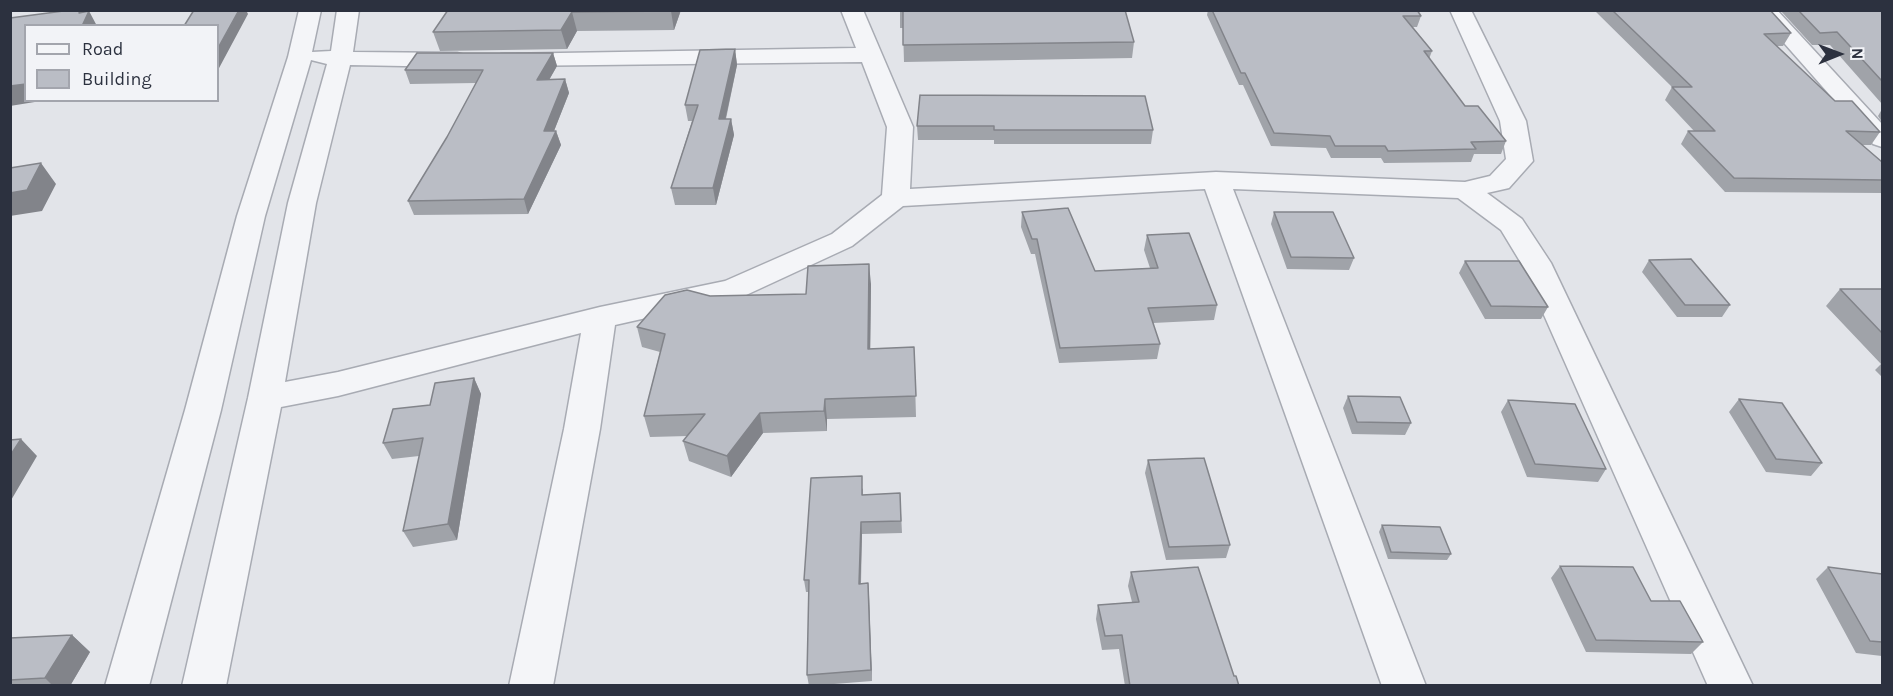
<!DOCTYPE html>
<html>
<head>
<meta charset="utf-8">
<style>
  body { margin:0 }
  #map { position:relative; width:1893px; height:696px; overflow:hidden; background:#e2e4e9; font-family:Karla,sans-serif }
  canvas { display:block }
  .frame { position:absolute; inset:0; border:12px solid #2c313f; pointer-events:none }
  .legend { position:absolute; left:24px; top:24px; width:195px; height:78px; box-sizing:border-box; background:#f2f3f7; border:2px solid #a3a5ad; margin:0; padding:8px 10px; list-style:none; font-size:18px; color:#2c313f }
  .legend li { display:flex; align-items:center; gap:12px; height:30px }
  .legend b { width:30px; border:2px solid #a3a5ad }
  .north { position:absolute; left:1809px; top:24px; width:60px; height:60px; -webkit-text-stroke:4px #f2f3f7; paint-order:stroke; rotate:89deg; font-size:16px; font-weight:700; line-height:24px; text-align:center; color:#2c313f }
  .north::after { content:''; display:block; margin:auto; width:21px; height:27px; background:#2c313f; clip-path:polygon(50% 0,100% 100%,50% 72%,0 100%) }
</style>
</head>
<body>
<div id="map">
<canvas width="1893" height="696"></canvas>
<div class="frame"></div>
<ul class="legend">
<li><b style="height:8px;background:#f4f5f8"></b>Road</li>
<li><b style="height:16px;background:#babdc5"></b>Building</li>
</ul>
<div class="north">N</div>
</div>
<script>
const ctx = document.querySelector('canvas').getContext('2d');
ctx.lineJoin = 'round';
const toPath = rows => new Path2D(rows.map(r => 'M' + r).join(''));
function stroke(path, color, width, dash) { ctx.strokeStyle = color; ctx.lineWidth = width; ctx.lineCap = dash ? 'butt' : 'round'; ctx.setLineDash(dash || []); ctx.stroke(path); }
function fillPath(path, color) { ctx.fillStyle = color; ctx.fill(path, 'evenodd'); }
const minor = toPath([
  [299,10,321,10,312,52,331,51,337,10,359,10,353,52,457,53,465,55,469,60,465,65,457,67,350,65,316,203,285,382,338,372,600,307,725,281,832,234,882,195,887,127,862,62,509,66,501,64,497,59,501,54,856,48,841,10,863,10,913,127,910,189,1216,172,1465,182,1490,176,1506,159,1500,121,1450,10,1471,10,1526,121,1533,161,1509,188,1487,193,1522,219,1551,263,1753,686,1708,686,1521,263,1501,230,1458,198,1233,189,1426,686,1382,686,1205,189,903,206,852,246,744,296,615,325,600,429,553,686,509,686,564,429,581,333,338,396,281,407,226,686,182,686,248,398,288,203,327,64,311,60,265,216,221,410,149,686,105,686,185,410,237,216,288,57,299,10],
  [1755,10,1777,10,1882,124,1882,147,1873,144,1755,10]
]);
const wall = toPath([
  [448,10,681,10,674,30,577,31,567,49,440,51,433,32],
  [900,10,1134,42,1132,58,904,62,903,28,900,28],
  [1208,10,1417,10,1421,16,1417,27,1413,27,1432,51,1429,59,1465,106,1506,141,1501,154,1474,154,1471,162,1384,163,1381,158,1331,158,1326,148,1271,146,1243,85,1239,85,1207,15],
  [1594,10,1770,10,1791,33,1783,46,1777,46,1835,101,1880,132,1871,145,1862,145,1882,162,1882,193,1725,192,1681,144,1688,131,1694,131,1665,100,1672,87],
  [1780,10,1882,10,1882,104,1830,45,1812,45],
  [735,49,737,65,726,119,731,119,734,135,716,205,675,205,671,188,692,121,688,121,685,105],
  [553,53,557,66,549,80,565,79,569,93,554,131,556,131,561,145,528,214,414,215,408,201,447,137,476,83,410,84,405,70],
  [920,95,1153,130,1151,144,994,144,994,140,918,140,917,126],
  [1882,109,1882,122,1878,116],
  [1022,212,1095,271,1150,268,1144,250,1147,235,1217,305,1214,320,1153,323,1160,344,1157,359,1059,363,1035,254,1031,254,1021,227],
  [1274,212,1354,258,1349,270,1287,269,1271,224],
  [1649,260,1730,305,1722,317,1677,317,1642,272],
  [1465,261,1548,307,1541,319,1485,319,1459,273],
  [871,284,870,349,914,347,916,417,827,419,827,431,763,433,731,477,689,461,683,441,688,436,650,437,644,416,660,352,642,347,637,327,806,294],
  [1840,289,1882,289,1882,377,1875,370,1881,364,1826,306],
  [474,378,481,394,457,540,413,547,403,531,419,456,392,459,383,443,430,405],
  [1348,396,1411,423,1405,435,1352,434,1343,408],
  [1739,399,1822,463,1811,476,1766,472,1729,412],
  [1508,400,1606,469,1598,482,1527,477,1501,412],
  [1148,460,1230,545,1226,558,1166,560,1145,473],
  [863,488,863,495,900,493,902,533,862,534,861,584,868,583,872,681,809,686,807,675,809,592,806,592,804,580],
  [1382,525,1451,554,1447,560,1388,559,1379,532],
  [1560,566,1651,601,1703,642,1691,654,1586,652,1551,578],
  [1828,567,1882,574,1882,656,1856,653,1816,579],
  [1131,572,1234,676,1239,686,1125,686,1119,649,1102,650,1096,619,1098,605,1132,602,1128,586],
  [72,635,90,652,70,686,10,686,10,638]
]);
const shadedWall = toPath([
  [81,10,82,10,86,17,89,11,97,26,82,26,79,13],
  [239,10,246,10,248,14,218,70,218,48],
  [671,10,681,10,674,30,671,11],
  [572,12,577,31,567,49,561,30],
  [735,49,737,65,722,135,719,119],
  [553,53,557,66,541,94,537,80],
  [565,79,569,93,548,146,544,131],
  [26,84,26,100,47,100,10,106,10,86],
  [731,119,734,135,716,205,713,188],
  [556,131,561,145,528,214,524,199],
  [41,163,56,184,42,211,10,216,10,193],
  [869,264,871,284,870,369,868,349],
  [474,378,481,394,457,540,448,524],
  [825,399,827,419,827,431,824,411],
  [760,413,763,433,731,477,727,456],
  [21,439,37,456,10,502,10,456],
  [861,522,862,534,860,596,859,584],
  [868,583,869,595,872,681,871,670],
  [72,635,90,652,70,686,53,686,45,678]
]);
const building = toPath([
  [71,10,81,10,79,13,89,11,82,26,26,26,26,84,10,86,10,18,71,10],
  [194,10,239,10,218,48,218,26,184,26,194,10],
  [448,10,671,10,671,11,572,12,561,30,433,32,448,10],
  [900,10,1125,10,1134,42,903,45,903,11,900,10],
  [1212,10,1417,10,1421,16,1403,16,1432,51,1424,51,1465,106,1478,106,1506,141,1471,142,1476,149,1388,151,1385,146,1335,146,1330,136,1274,133,1245,73,1241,73,1212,10],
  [1612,10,1770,10,1791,33,1764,34,1835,101,1852,101,1880,132,1846,131,1882,162,1882,180,1734,178,1688,131,1715,131,1672,87,1692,87,1612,10],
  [1798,10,1882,10,1882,81,1837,32,1820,33,1798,10],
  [735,49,719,119,731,119,713,188,671,188,698,105,685,105,700,50,735,49],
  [417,53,553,53,537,80,565,79,544,131,556,131,524,199,408,201,447,137,483,70,405,70,417,53],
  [920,95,1145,96,1153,130,994,130,994,126,917,126,920,95],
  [41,163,27,190,10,193,10,168,41,163],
  [1068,208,1095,271,1158,268,1147,235,1189,233,1217,305,1148,308,1160,344,1060,348,1037,239,1032,239,1022,212,1068,208],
  [1274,212,1333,212,1354,258,1291,257,1274,212],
  [1691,259,1730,305,1685,305,1649,260,1691,259],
  [1465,261,1519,261,1548,307,1491,306,1465,261],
  [869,264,868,349,914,347,916,396,825,399,824,411,760,413,727,456,683,441,705,414,644,416,665,334,637,327,665,295,687,290,710,296,806,294,808,266,869,264],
  [1840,289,1882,289,1882,333,1840,289],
  [474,378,448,524,403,531,423,438,383,443,393,409,430,405,435,383,474,378],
  [1348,396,1400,397,1411,423,1357,422,1348,396],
  [1739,399,1782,403,1822,463,1776,459,1739,399],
  [1508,400,1575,404,1606,469,1535,464,1508,400],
  [21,439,10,456,10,440,21,439],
  [1204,458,1230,545,1169,547,1148,460,1204,458],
  [862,476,862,495,900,493,901,521,861,522,859,584,868,583,871,670,807,675,809,580,804,580,811,478,862,476],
  [1382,525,1440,527,1451,554,1391,552,1382,525],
  [1560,566,1633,567,1651,601,1680,601,1703,642,1596,640,1560,566],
  [1198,567,1234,676,1236,676,1239,686,1130,686,1122,635,1105,636,1098,605,1139,602,1131,572,1198,567],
  [1828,567,1882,574,1882,642,1870,641,1828,567],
  [72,635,45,678,10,680,10,638,72,635]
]);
stroke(minor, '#a8abb3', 3);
fillPath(minor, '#f4f5f8');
fillPath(wall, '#a0a3a9');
fillPath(shadedWall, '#82848a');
fillPath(building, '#babdc5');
stroke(building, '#82848a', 1.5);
</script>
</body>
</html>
